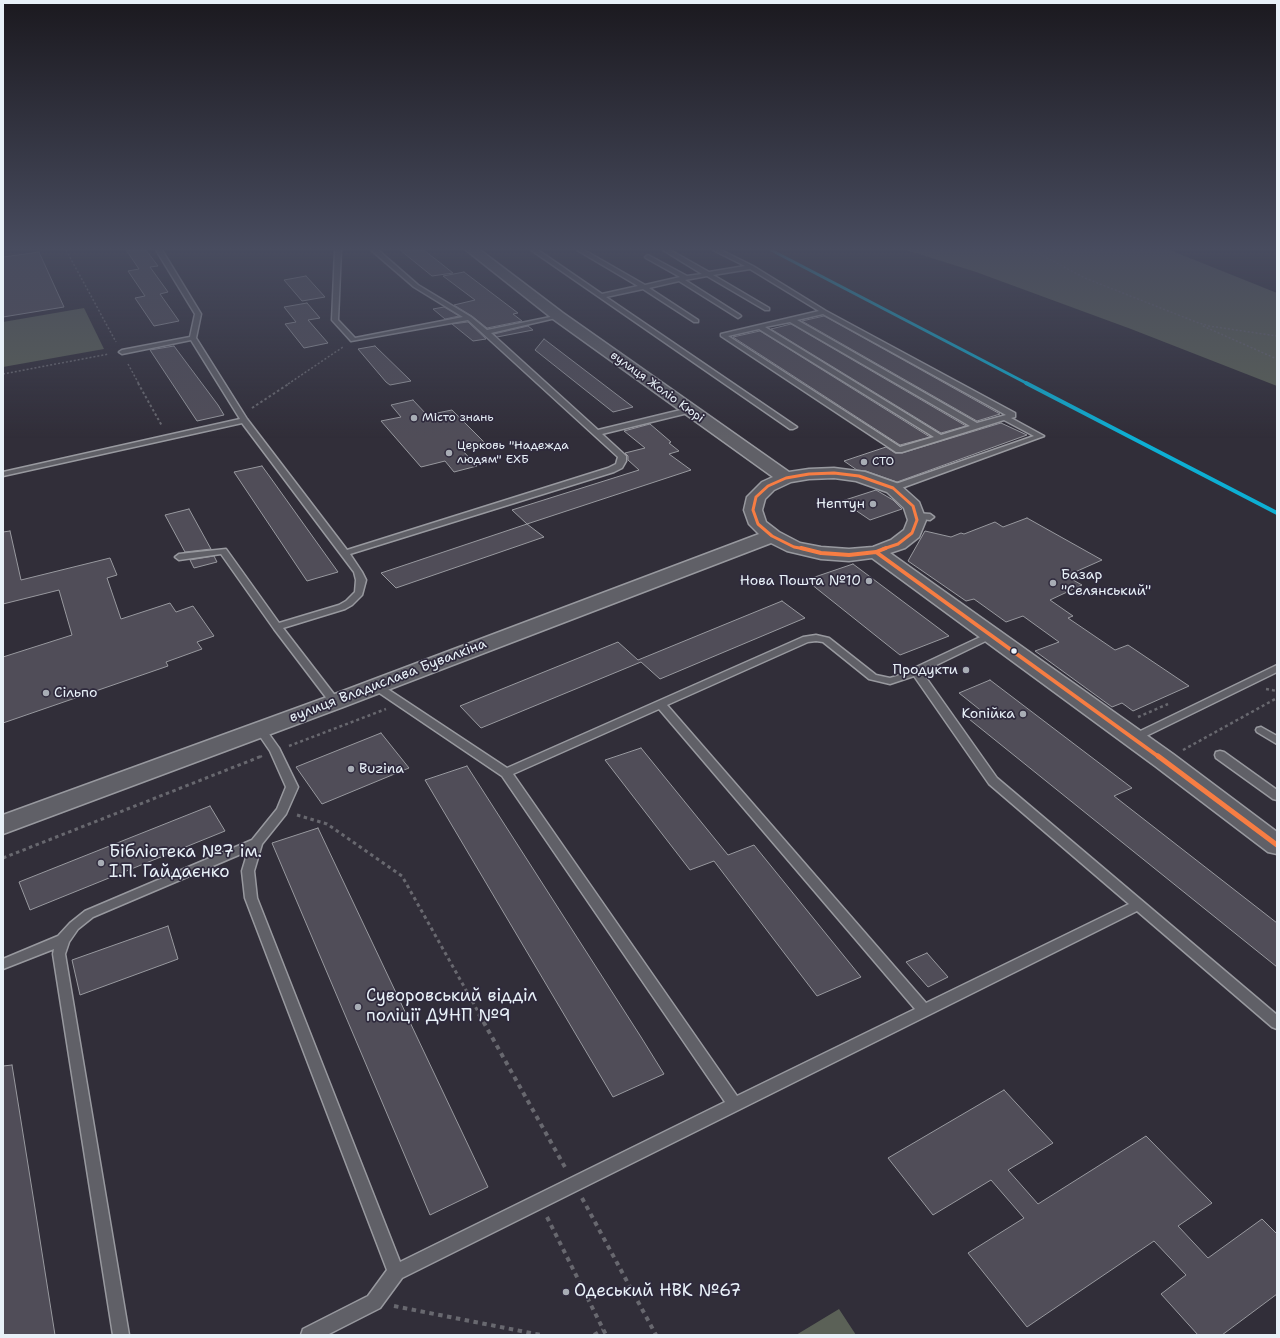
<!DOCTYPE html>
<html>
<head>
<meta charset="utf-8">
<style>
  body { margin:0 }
  #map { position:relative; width:1280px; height:1338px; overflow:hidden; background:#312e39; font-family:"Shantell Sans",sans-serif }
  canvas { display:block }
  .frame { position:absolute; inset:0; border:4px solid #e8f1f8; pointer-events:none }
</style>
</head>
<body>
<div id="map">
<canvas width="1280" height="1338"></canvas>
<div class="frame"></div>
</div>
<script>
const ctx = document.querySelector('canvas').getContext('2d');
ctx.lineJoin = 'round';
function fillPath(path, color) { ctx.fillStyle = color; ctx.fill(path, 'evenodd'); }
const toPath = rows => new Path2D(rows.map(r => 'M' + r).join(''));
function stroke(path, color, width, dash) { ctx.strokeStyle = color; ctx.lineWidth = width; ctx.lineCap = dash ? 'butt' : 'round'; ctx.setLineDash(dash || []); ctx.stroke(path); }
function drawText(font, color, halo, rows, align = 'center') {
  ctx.font = font + ' "Shantell Sans",sans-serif'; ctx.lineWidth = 3.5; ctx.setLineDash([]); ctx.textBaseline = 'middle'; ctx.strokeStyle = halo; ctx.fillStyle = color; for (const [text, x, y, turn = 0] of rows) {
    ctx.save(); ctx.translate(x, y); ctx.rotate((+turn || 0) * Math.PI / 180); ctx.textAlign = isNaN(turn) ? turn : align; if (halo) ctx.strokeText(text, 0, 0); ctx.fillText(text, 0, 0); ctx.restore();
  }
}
const green = toPath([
  [906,250,1170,250,1277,293,1277,386,1131,329,976,272],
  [84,308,104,349,3,367,3,322],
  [839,1309,856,1335,796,1335]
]);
const building = toPath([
  [126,250,146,250,158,266,150,267,168,292,160,294,179,321,154,326,135,298,145,296,128,271,139,269,126,250],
  [400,250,424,250,453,273,432,276,400,250],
  [39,252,64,307,3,317,3,257,39,252],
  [464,272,518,313,513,314,522,321,487,328,472,316,454,305,475,300,443,276,464,272],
  [306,276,325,297,302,301,284,280,306,276],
  [307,303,320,318,308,320,328,343,304,348,285,324,296,322,284,307,307,303],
  [444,307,459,316,445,319,433,309,444,307],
  [824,316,898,357,1000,414,977,421,802,321,824,316],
  [468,322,486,339,473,341,452,324,468,322],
  [791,324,966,426,941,433,771,329,791,324],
  [528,326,533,330,497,337,494,334,528,326],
  [760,331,930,437,900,445,733,337,760,331],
  [544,339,633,407,613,412,535,350,544,339],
  [174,346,218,405,224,415,197,421,150,350,174,346],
  [375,346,411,381,390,385,386,382,358,349,375,346],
  [413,400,427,415,452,410,485,443,461,449,477,466,454,472,445,461,421,467,381,421,401,417,391,405,413,400],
  [1001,423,1027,435,897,482,866,471,857,470,844,461,886,447,895,453,902,453,1001,423],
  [650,424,671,442,669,443,679,451,669,454,691,470,527,524,544,537,396,588,381,573,527,524,512,510,639,470,628,460,628,456,625,453,645,448,624,431,650,424],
  [262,466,270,477,338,572,307,581,234,472,262,466],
  [876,490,893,500,902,509,870,520,842,501,876,490],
  [189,509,211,549,185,552,165,515,189,509],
  [1027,518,1102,560,1066,576,1082,585,1050,600,1073,616,1068,618,1115,650,1128,645,1189,686,1133,711,1122,703,1112,707,1035,651,1059,642,1023,616,1006,622,974,599,966,601,908,561,925,531,951,537,961,533,964,534,995,522,1003,527,1027,518],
  [10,531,21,580,110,558,117,575,107,578,121,619,170,603,176,612,193,606,214,636,197,642,202,649,166,662,168,666,3,723,3,657,72,635,59,590,3,604,3,532,10,531],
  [214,556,217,562,194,568,190,560,214,556],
  [853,564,949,636,900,655,806,580,853,564],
  [782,601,805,618,660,679,641,662,481,728,460,706,618,642,638,660,782,601],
  [990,680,1132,788,1114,796,1277,923,1277,967,969,719,984,713,959,693,990,680],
  [381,733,409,768,322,804,296,767,381,733],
  [641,748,728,855,754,845,861,977,817,996,714,861,690,870,605,760,641,748],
  [467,766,641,1037,664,1074,613,1097,425,780,467,766],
  [210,806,225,831,30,910,19,882,210,806],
  [318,828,488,1187,430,1215,272,843,318,828],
  [168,926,178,959,80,995,72,960,168,926],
  [927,953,948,977,928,987,906,962,927,953],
  [12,1065,34,1202,55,1335,3,1335,3,1066,12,1065],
  [1004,1090,1053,1143,1008,1170,1038,1204,1146,1136,1212,1203,1178,1226,1208,1258,1262,1219,1277,1234,1277,1294,1222,1335,1198,1335,1161,1294,1186,1275,1154,1241,1027,1327,968,1253,1024,1218,991,1180,933,1215,888,1158,1004,1090]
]);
const pathFar4 = toPath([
  [66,250,116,342],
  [1032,250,1085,278,1196,322,1209,326,1277,336],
  [1203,326,1277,359],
  [128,364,139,384],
  [3,374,109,354],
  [288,384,343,347]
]);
const pathFar3 = toPath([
  [138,383,162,426],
  [252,408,290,383]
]);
const pathFar2 = toPath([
  [1266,689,1277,691],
  [1138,717,1168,704],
  [289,746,386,709],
  [1183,750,1277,698],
  [260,757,262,756]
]);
const pathFar1 = toPath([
  [297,815,327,824,402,876,480,1015],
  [3,858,262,756]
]);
const path = toPath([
  [479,1014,566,1169],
  [582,1198,656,1335],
  [547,1217,606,1335],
  [394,1306,541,1335],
  [594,1335,603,1330]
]);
const lane = toPath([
  [156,250,162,250,201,314,196,338,247,419,347,550,608,468,616,464,618,457,468,320,351,341,332,320,335,250,341,250,338,320,355,338,463,317,414,287,371,250,378,250,418,285,471,317,487,330,560,315,560,317,491,333,598,430,689,408,693,410,692,412,602,434,626,456,626,461,622,468,614,472,350,554,362,572,366,580,362,595,352,605,345,609,283,628,340,702,339,704,331,704,274,629,221,554,179,560,175,557,179,554,226,549,279,623,339,605,346,601,355,592,356,580,354,572,242,423,3,476,3,472,240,419,191,340,122,354,119,352,122,350,190,337,195,314,156,250],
  [531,250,538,250,602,294,638,286,577,250,584,250,645,285,680,277,646,258,645,257,648,255,687,276,702,274,663,250,670,250,709,272,745,266,713,250,721,250,753,266,826,311,1015,413,1015,417,1011,418,1044,436,896,490,890,490,890,486,1034,436,1004,420,902,452,896,452,721,336,721,334,819,311,750,269,713,275,769,308,769,310,765,310,707,276,685,280,740,315,741,316,738,318,679,281,649,288,698,320,698,322,694,322,643,289,606,297,797,427,793,429,790,429,531,250],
  [823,314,1006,415,977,423,797,320,823,314],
  [790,322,970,426,941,435,765,327,790,322],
  [759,329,934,437,900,447,728,336,759,329],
  [916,513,930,514,934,517,930,520,913,518,912,516,913,514,916,513],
  [991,632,996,635,994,637,922,672,997,778,1277,1015,1277,1029,1272,1027,1137,911,402,1278,380,1308,327,1335,301,1335,303,1329,368,1296,387,1270,245,898,242,871,248,851,93,917,78,929,69,942,65,954,129,1335,113,1335,53,954,54,949,3,969,3,959,58,936,70,923,85,911,252,840,277,809,286,787,270,751,255,729,256,727,264,727,279,748,298,787,286,814,262,844,254,871,257,898,400,1262,725,1102,502,776,372,688,371,686,372,684,380,684,507,768,803,637,816,635,829,638,876,675,890,678,897,676,991,632],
  [816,641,823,642,869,679,890,684,914,676,989,784,1129,904,926,1003,667,705,808,642,816,641],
  [659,709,915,1009,737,1096,513,774,659,709],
  [1277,665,1277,672,1138,740,1134,741,1130,740,1129,738,1130,736,1277,665],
  [1261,727,1277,736,1277,744,1257,732,1256,730,1257,728,1261,727],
  [1220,751,1224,752,1277,790,1277,800,1273,799,1216,758,1215,755,1216,752,1220,751]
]);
const secondary = toPath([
  [466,250,480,250,563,313,789,472,809,469,834,468,865,472,899,484,919,502,926,520,919,537,905,548,890,553,1173,754,1277,832,1277,854,1268,852,1155,766,872,558,849,561,821,559,787,551,771,543,343,707,3,834,3,815,327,697,759,534,749,524,744,510,747,497,762,482,773,477,553,319,466,250],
  [834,478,856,481,887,492,904,508,908,520,904,530,891,540,873,547,849,549,821,547,800,543,779,532,766,522,762,510,765,499,774,490,791,482,809,479,834,478]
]);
const bus1Far2 = toPath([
  [805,549,794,547,772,536,758,524,753,510,756,497,768,486,786,478,809,474,834,473,859,476,893,488,913,506,917,520,912,533,898,544,883,549]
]);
const bus1Far1 = toPath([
  [801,548,821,553,849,555,876,552],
  [876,552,1159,757],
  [876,552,886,548]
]);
const bus1 = toPath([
  [1158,756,1277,845]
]);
const rail1Far1 = toPath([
  [771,250,1028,384]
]);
const rail1 = toPath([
  [1026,383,1277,513]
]);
const markers = [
  [414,418,4,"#a8adb5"],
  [449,453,4,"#a8adb5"],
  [864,462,4,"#a8adb5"],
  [873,504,4,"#a8adb5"],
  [869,581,4,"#a8adb5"],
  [1053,583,4,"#a8adb5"],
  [1014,651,3.5,"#e8f1f8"],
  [966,670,4,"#a8adb5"],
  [46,693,4,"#a8adb5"],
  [1023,714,4,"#a8adb5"],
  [351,769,4,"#a8adb5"],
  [101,863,4,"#a8adb5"],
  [358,1007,4,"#a8adb5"],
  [566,1292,4,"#a8adb5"]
];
const farStreetnames = [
  ["вулиця Жоліо Кюрі",657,387,36]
];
const farPoinames = [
  ["Місто знань",422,418],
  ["Церковь \"Надежда",457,446],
  ["людям\" ЕХБ",457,460],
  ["СТО",872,462]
];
const poiNames = [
  ["Нептун",865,504],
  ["Базар",1061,575,"left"],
  ["\"Селянський\"",1061,591,"left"],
  ["Нова Пошта №10",861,581],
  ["Продукти",958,670],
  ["Сільпо",54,693,"left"],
  ["Копійка",1015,714],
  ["Buzina",359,769,"left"]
];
const streetNames = [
  ["вулиця Владислава Бувалкіна",388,681,-21]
];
const nearPoinames = [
  ["Бібліотека №7 ім.",109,853],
  ["І.П. Гайдаєнко",109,873],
  ["Суворовський відділ",366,997],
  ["поліції ДУНП №9",366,1017],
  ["Одеський НВК №67",574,1292]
];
fillPath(green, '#5b6157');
fillPath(building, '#504d58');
stroke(building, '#98999f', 1);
stroke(lane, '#98999f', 3);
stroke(secondary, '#98999f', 3);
stroke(pathFar4, '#68686f', 1.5, [2, 2]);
stroke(pathFar3, '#68686f', 2, [2.5, 2.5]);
stroke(pathFar2, '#68686f', 2.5, [3, 3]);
stroke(pathFar1, '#68686f', 3, [3.5, 3.5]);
stroke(path, '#68686f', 4, [4.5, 4.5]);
fillPath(lane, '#606067');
fillPath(secondary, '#606067');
stroke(bus1Far2, '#f77d43', 3);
stroke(bus1Far1, '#f77d43', 4);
stroke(bus1, '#f77d43', 5);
stroke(rail1Far1, '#0dafd3', 3);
stroke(rail1, '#0dafd3', 4);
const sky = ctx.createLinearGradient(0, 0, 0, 438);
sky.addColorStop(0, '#1b191f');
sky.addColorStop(0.57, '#484c5f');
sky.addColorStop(1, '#484c5f00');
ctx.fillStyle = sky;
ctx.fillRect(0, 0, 1280, 438);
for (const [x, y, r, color] of markers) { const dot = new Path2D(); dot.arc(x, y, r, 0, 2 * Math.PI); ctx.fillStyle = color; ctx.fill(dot); stroke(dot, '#2f2a3d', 1.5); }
drawText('12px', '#e8f1f8', '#2f2a3d', farStreetnames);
drawText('12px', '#e8f1f8', '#2f2a3d', farPoinames, 'left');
drawText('14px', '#e8f1f8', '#2f2a3d', poiNames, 'right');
drawText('14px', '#e8f1f8', '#2f2a3d', streetNames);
drawText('17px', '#e8f1f8', '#2f2a3d', nearPoinames, 'left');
</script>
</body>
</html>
